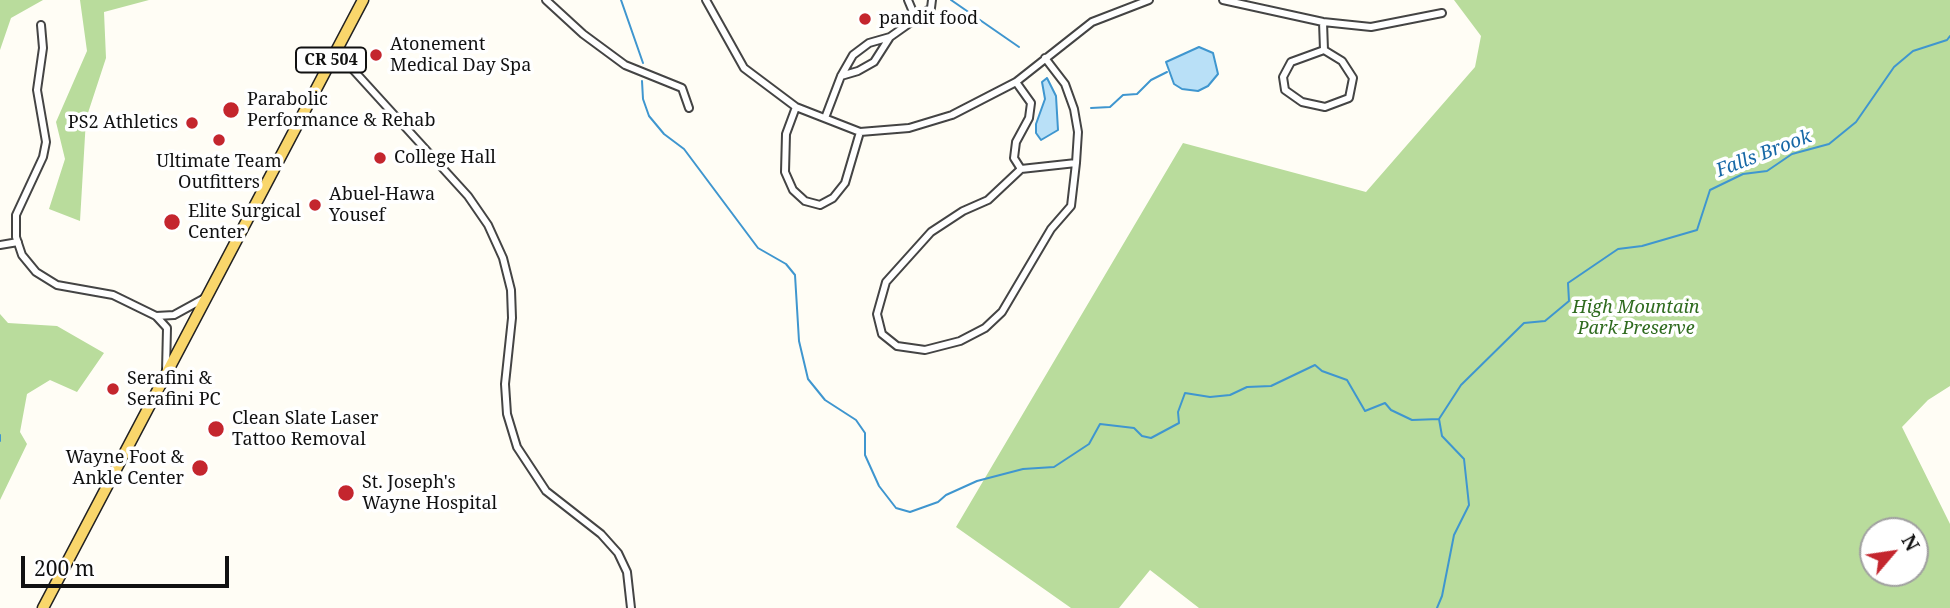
<!DOCTYPE html>
<html>
<head>
<meta charset="utf-8">
<style>
  body { margin:0 }
  #map { position:relative; width:1950px; height:608px; overflow:hidden; background:#fffdf5; font-family:"Noto Serif",serif }
  canvas { display:block }
  .north { position:absolute; left:1859px; top:517px; width:70px; height:70px; box-sizing:border-box; background:#fff; border:2px solid #a0a0a0; border-radius:50%; rotate:61deg; font-size:19px; font-weight:700; line-height:28px; text-align:center; color:#111 }
  .north::after { content:''; display:block; margin:auto; width:24px; height:32px; background:#c4262e; clip-path:polygon(50% 0,100% 100%,50% 72%,0 100%) }
  .scale { position:absolute; left:21px; top:556px; width:208px; height:32px; box-sizing:border-box; border:4px solid #111; border-top:0; padding-left:9px; font-size:21px; line-height:24px; white-space:nowrap; color:#111; -webkit-text-stroke:5px #fff; paint-order:stroke }
</style>
</head>
<body>
<div id="map">
<canvas width="1950" height="608"></canvas>
<div class="north">N</div>
<div class="scale">200 m</div>
</div>
<script>
const ctx = document.querySelector('canvas').getContext('2d');
ctx.lineJoin = 'round';
function fillPath(path, color) { ctx.fillStyle = color; ctx.fill(path, 'evenodd'); }
const toPath = rows => new Path2D(rows.map(r => 'M' + r).join(''));
function stroke(path, color, width, dash) { ctx.strokeStyle = color; ctx.lineWidth = width; ctx.lineCap = dash ? 'butt' : 'round'; ctx.setLineDash(dash || []); ctx.stroke(path); }
function drawText(font, color, halo, rows, align = 'center') {
  ctx.font = font + ' "Noto Serif",serif'; ctx.lineWidth = 7; ctx.setLineDash([]); ctx.textBaseline = 'middle'; ctx.strokeStyle = halo; ctx.fillStyle = color; for (const [text, x, y, turn = 0] of rows) {
    ctx.save(); ctx.translate(x, y); ctx.rotate((+turn || 0) * Math.PI / 180); ctx.textAlign = isNaN(turn) ? turn : align; if (halo) ctx.strokeText(text, 0, 0); ctx.fillText(text, 0, 0); ctx.restore();
  }
}
const forest = toPath([
  [0,0,43,0,11,18,0,50],
  [80,0,149,0,104,12,106,58,86,119,80,221,49,209,65,159,56,122,87,51],
  [1454,0,1950,0,1950,386,1928,400,1902,427,1950,524,1950,608,1199,608,1150,570,1119,608,1071,608,956,527,1183,143,1366,192,1475,67,1481,36],
  [1873,531,1915,531,1915,573,1873,573],
  [0,314,8,323,57,326,104,353,77,392,50,380,27,394,20,432,27,444,0,500]
]);
const water = toPath([
  [1199,47,1213,53,1218,74,1208,86,1198,91,1182,89,1174,84,1166,62,1199,47],
  [1047,78,1056,96,1058,130,1041,140,1036,133,1036,124,1045,99,1042,82,1047,78]
]);
const stream = toPath([
  [621,0,643,63],
  [951,0,1019,47],
  [642,81,643,99,649,116,664,134,684,149,758,248,786,264,795,275,799,341,808,379,825,400,856,420,865,433,865,455,879,486,896,508,910,512,938,502,946,495,977,481,1023,469,1054,467,1089,444,1100,424,1134,428,1142,436,1151,438,1179,423,1178,412,1185,393,1210,397,1230,395,1247,387,1271,386,1315,365,1322,371,1347,380,1365,411,1385,403,1391,410,1412,420,1439,419],
  [1091,108,1110,107,1123,95,1137,94,1151,80,1167,72],
  [0,435,0,441],
  [1437,608,1442,596,1454,535,1469,505,1464,459,1442,436,1439,419,1461,385,1524,323,1545,321,1569,301,1568,283,1618,249,1642,246,1697,230,1710,190,1743,174,1767,171,1792,154,1829,144,1856,122,1894,67,1913,51,1947,40,1950,36]
]);
const minor = toPath([
  [546,0,583,34,625,65,682,88,689,108],
  [706,0,744,68,796,107,860,132,909,128,952,115,1016,82,1092,22,1149,0],
  [908,0,916,19],
  [1223,0,1323,22,1371,27,1442,13],
  [1323,22,1324,50],
  [41,25,43,48,37,90,46,142,43,157,16,215,16,237,22,255,36,272,57,285,113,295,156,316,167,328,166,371],
  [890,37,931,8,932,0],
  [1324,50,1342,61,1353,78,1349,98,1325,107,1302,102,1285,90,1283,77,1291,62,1324,50],
  [336,51,468,196,488,225,503,258,511,290,512,318,505,384,507,414,517,447,546,491,601,534,618,553,627,572,631,608],
  [1045,58,1065,84,1074,109,1078,132,1076,163,1071,206,1051,229,1002,312,985,328,960,341,925,350,897,346,882,334,877,314,886,282,931,232,963,211,988,200,1021,169,1076,163],
  [1016,82,1031,103,1029,118,1016,142,1014,158,1021,169],
  [796,107,786,134,785,172,793,190,805,201,820,205,833,198,845,183,860,132],
  [825,118,841,76,853,55,869,43,890,37,874,62,858,71,841,76],
  [0,245,18,242],
  [156,316,174,315,205,298]
]);
const primary = toPath([
  [43,608,363,0]
]);
const markers = [
  [865,19,7,"#c4262e"],
  [376,55,7,"#c4262e"],
  [231,110,9,"#c4262e"],
  [192,123,7,"#c4262e"],
  [219,140,7,"#c4262e"],
  [380,158,7,"#c4262e"],
  [315,205,7,"#c4262e"],
  [172,222,9,"#c4262e"],
  [113,389,7,"#c4262e"],
  [216,429,9,"#c4262e"],
  [200,468,9,"#c4262e"],
  [346,493,9,"#c4262e"]
];
const shields = [
  [331,60,70]
];
const shieldNames = [
  ["CR 504",331,60]
];
const poiNames = [
  ["pandit food",879,19],
  ["Atonement",390,45],
  ["Medical Day Spa",390,66],
  ["Parabolic",247,100],
  ["Performance & Rehab",247,121],
  ["PS2 Athletics",178,123,"right"],
  ["College Hall",394,158],
  ["Ultimate Team",219,162,"center"],
  ["Outfitters",219,183,"center"],
  ["Abuel-Hawa",329,195],
  ["Yousef",329,216],
  ["Elite Surgical",188,212],
  ["Center",188,233],
  ["Serafini &",127,379],
  ["Serafini PC",127,400],
  ["Clean Slate Laser",232,419],
  ["Tattoo Removal",232,440],
  ["Wayne Foot &",184,458,"right"],
  ["Ankle Center",184,479,"right"],
  ["St. Joseph's",362,483],
  ["Wayne Hospital",362,504]
];
const parkNames = [
  ["High Mountain",1636,308],
  ["Park Preserve",1636,329]
];
const waterNames = [
  ["Falls Brook",1764,154,-21]
];
fillPath(forest, '#b9dc9c');
fillPath(water, '#b9e0f7');
stroke(water, '#3f96cf', 2);
stroke(stream, '#3f96cf', 2);
stroke(minor, '#444', 10);
stroke(primary, '#222', 13);
stroke(minor, '#fff', 6);
stroke(primary, '#f9d66b', 10);
for (const [x, y, r, color] of markers) { const dot = new Path2D(); dot.arc(x, y, r, 0, 2 * Math.PI); ctx.fillStyle = color; ctx.fill(dot); stroke(dot, '#fff', 2.5); }
for (const [x, y, w] of shields) { const box = new Path2D(); box.roundRect(x - w / 2, y - 12.5, w, 25, 5); ctx.fillStyle = '#fff'; ctx.fill(box); stroke(box, '#111', 2); }
drawText('bold 16px', '#111', null, shieldNames);
drawText('18px', '#111', '#fff', poiNames, 'left');
drawText('italic 18px', '#2f6b1f', '#fff', parkNames);
drawText('italic 19px', '#1768a6', '#fff', waterNames);
</script>
</body>
</html>
